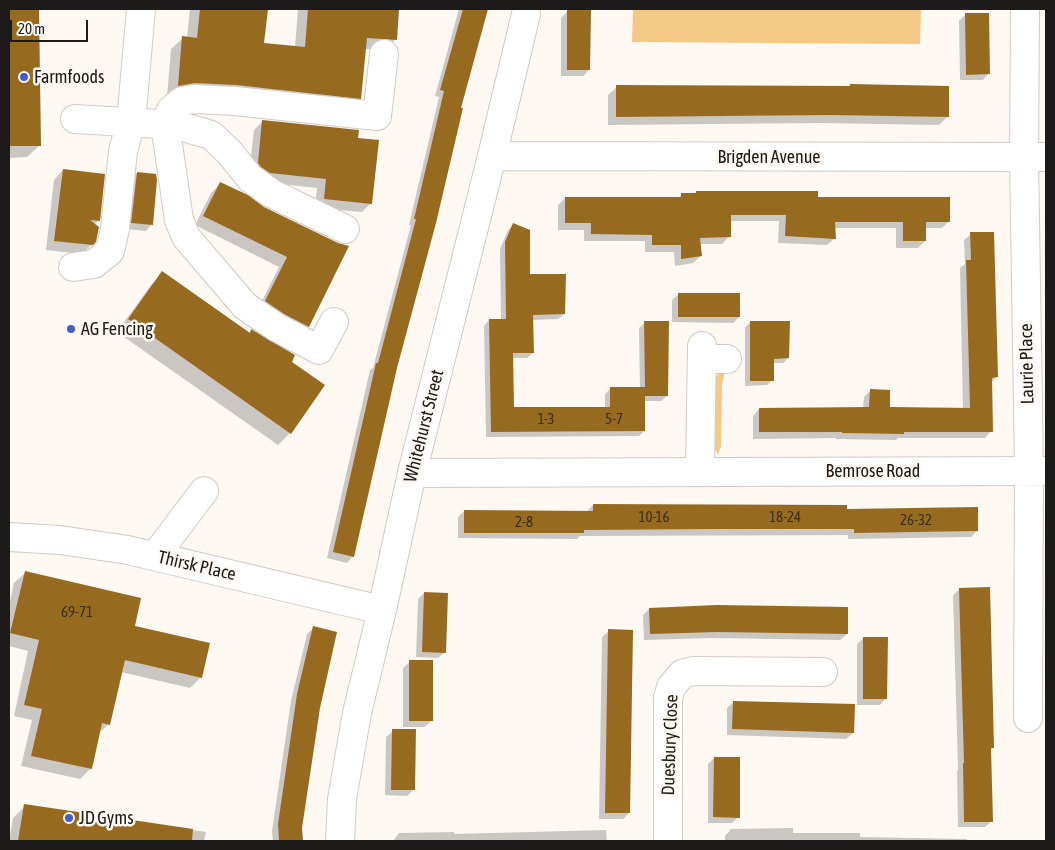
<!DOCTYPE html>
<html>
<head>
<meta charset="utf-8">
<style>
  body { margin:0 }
  #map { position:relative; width:1055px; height:850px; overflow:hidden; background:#fdf8f2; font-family:"Asap Condensed",sans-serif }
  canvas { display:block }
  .frame { position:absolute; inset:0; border:10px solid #1d1b19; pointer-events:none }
  .scale { position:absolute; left:10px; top:20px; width:78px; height:22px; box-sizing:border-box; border:2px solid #1d1b19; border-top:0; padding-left:6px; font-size:15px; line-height:18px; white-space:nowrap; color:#1d1b19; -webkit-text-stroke:4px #fdf8f2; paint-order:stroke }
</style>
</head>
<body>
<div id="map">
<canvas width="1055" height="850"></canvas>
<div class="frame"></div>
<div class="scale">20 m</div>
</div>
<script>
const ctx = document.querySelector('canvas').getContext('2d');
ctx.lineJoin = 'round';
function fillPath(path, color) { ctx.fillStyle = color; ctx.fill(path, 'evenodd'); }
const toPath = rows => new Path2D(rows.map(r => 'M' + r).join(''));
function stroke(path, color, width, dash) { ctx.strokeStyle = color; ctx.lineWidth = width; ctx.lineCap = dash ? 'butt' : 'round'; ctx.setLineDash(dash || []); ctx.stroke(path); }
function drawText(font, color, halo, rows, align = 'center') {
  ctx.font = font + ' "Asap Condensed",sans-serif'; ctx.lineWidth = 5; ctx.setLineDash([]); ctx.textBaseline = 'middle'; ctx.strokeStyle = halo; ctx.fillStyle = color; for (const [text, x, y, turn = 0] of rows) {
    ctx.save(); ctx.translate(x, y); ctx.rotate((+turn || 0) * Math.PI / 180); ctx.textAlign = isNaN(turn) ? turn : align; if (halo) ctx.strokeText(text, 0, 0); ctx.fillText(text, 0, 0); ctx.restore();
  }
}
const green = toPath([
  [633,9,921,9,920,44,632,42],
  [725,372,722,384,721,446,718,455,713,445,712,384,717,375]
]);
const shadow = toPath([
  [9,9,38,9,40,145,27,157,9,158],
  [190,9,266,9,263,45,295,47,298,9,398,9,396,39,384,50,365,49,360,98,349,109,167,97,171,49,183,38,187,38],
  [459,9,486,9,459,108,396,368,353,556,347,563,327,558,370,370,373,368,411,225,409,225,439,97,435,96],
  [568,11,589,70,583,76,561,76,561,18],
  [965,15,989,73,983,80,960,80,959,21],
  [617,87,947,117,939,125,821,123,608,125,608,95],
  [263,121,357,139,371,203,362,212,315,208,317,188,261,182,249,173,254,130],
  [63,170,99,220,94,225,95,242,82,254,46,250,54,180],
  [137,173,152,224,146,231,126,229,131,180],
  [220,184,264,208,338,244,308,326,299,335,257,311,279,267,195,225,211,193],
  [696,192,817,198,949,221,942,228,925,228,925,241,918,248,896,248,896,228,834,228,835,238,827,245,778,243,779,221,730,221,730,236,722,244,700,244,701,256,693,263,675,266,674,252,645,252,645,241,584,241,584,230,558,230,558,205,565,198,678,198,681,195,694,194],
  [514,225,529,276,564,314,558,319,532,320,533,353,527,358,512,358,513,409,605,408,605,394,611,388,640,389,639,328,645,323,667,396,661,401,644,401,644,431,639,436,486,437,484,326,489,320,501,320,500,249,508,230],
  [971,234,996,377,991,383,991,431,985,438,898,438,896,440,836,439,836,438,753,439,753,416,759,409,863,408,864,397,870,391,889,408,963,409,960,268,965,264,964,240],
  [163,273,249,333,252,331,290,362,290,433,278,445,117,332,151,285],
  [679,294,739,317,733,323,672,322,672,300],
  [750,322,788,358,783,363,773,363,773,380,767,385,745,386,745,328],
  [593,505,977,531,971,537,848,539,848,535,580,536,577,539,458,538,458,517,464,511,587,511],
  [25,573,201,677,190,688,121,672,109,724,98,734,91,768,80,779,21,766,32,720,14,716,28,651,9,646,9,606,14,583],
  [960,589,993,748,990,750,992,821,985,827,958,827,957,771,958,769,953,595],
  [424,593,445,652,438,658,416,657,418,599],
  [649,609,847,634,840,640,711,638,644,640,643,615],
  [314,628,318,708,301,828,302,841,273,841,272,831,291,701,307,634],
  [609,631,629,813,623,819,599,819,602,637],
  [864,638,886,698,880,705,857,705,857,644],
  [410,662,432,720,425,727,403,727,403,668],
  [734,702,853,733,846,739,727,735,727,708],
  [393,731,413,790,407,796,385,795,386,737],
  [714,758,738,817,732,823,708,823,708,764],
  [25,806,206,832,204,841,9,841,13,818],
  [793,828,793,833,860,833,860,837,967,839,967,841,725,841,725,836,731,829],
  [606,830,607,841,393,841,399,833,454,832,454,834]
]);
const building = toPath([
  [9,9,39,9,41,146,9,146],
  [200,9,268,9,264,43,305,47,308,9,399,9,397,40,367,38,361,99,236,85,195,83,178,86,182,36,197,38],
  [463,9,488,9,461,108,463,108,436,223,397,368,354,557,333,552,376,363,378,363,416,219,414,219,444,91,440,90],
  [567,10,591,10,590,70,567,70],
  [965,13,989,13,990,74,966,75],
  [850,84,949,86,949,117,831,115,616,117,616,85,850,86],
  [262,120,359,130,358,138,379,140,372,204,324,199,326,179,270,173,261,167,258,163],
  [63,169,105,174,100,221,90,220,99,227,96,242,93,245,54,241],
  [137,172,156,174,157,180,153,225,131,223],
  [220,182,248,195,264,207,338,243,349,246,309,327,284,314,265,301,287,257,203,216],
  [696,191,818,191,818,197,950,197,950,222,926,222,926,241,903,241,903,222,835,222,836,239,785,236,786,215,731,215,731,237,700,238,702,256,681,259,681,245,652,245,652,235,591,234,591,223,565,223,565,197,681,197,681,193,696,193],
  [513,223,530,230,530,274,566,274,565,314,533,315,534,353,513,353,514,407,610,407,610,387,645,387,644,321,669,321,668,396,645,396,645,431,491,432,489,319,506,319,505,242],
  [970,232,994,232,998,377,992,378,993,432,904,432,904,434,842,433,842,432,759,432,759,408,869,407,870,389,890,390,890,407,970,408,966,260,971,260],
  [162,271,250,333,251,329,295,355,292,362,325,385,291,434,128,319],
  [678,293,740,293,740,317,678,317],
  [750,321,790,321,789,358,774,359,774,381,750,381],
  [593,504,847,505,847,509,978,507,978,531,854,533,854,529,716,529,584,530,584,533,464,533,464,510,593,511],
  [25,571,141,598,135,626,210,643,202,678,125,660,110,725,102,723,92,769,31,756,42,709,24,705,39,640,10,633],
  [990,587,994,748,991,748,993,822,964,822,963,763,964,763,959,588],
  [424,592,448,593,446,653,422,652],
  [717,605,848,607,848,634,718,632,650,634,649,608],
  [313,626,337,632,320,708,302,828,303,841,279,841,278,824,297,694],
  [608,629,633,630,630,813,605,813],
  [863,637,888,637,887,699,863,699],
  [409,660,433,660,433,721,409,721],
  [733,701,855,704,854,733,732,729],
  [392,729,416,729,415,790,391,790],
  [714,757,740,757,740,818,713,817],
  [24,804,193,829,192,841,18,841]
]);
const minor = toPath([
  [1025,9,1024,157,1029,471,1028,718],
  [75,119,177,125,211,135,229,152,250,178,271,193,345,229],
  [492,156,1046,157],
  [73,267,94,264,110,251,115,229,123,151,131,122,141,9],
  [334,322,319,350,276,327,245,306,186,237,179,220,165,124,171,110,182,101,194,99,235,101,377,116,384,54],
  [702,359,727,359],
  [700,471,702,346],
  [412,473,1046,471],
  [9,537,60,540,128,550,382,610],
  [155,556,204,491],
  [340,841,342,799,357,713,382,610,412,473,492,156,526,14],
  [668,841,668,698,671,687,682,674,693,671,823,672]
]);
const markers = [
  [24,77,5,"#475bcf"],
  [71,329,5,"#475bcf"],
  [69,818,5,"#475bcf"]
];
const numberNames = [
  ["1-3",546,419],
  ["5-7",614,419],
  ["10-16",654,517],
  ["18-24",785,517],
  ["26-32",916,520],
  ["2-8",524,522],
  ["69-71",77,612]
];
const poiNames = [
  ["Farmfoods",34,77],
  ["AG Fencing",81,329],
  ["JD Gyms",79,818]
];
const streetNames = [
  ["Brigden Avenue",769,157],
  ["Laurie Place",1027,364,-91],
  ["Whitehurst Street",424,426,-76],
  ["Bemrose Road",873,471],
  ["Thirsk Place",197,566,13],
  ["Duesbury Close",670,745,-88]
];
fillPath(green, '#f4c885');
fillPath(shadow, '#0003');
fillPath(building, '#966b20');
stroke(minor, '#d0cbc5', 30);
stroke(minor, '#fff', 28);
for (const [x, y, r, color] of markers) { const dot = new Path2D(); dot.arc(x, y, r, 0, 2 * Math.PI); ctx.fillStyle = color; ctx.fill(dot); stroke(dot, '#fdf8f2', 2); }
drawText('15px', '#3b2f1b', null, numberNames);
drawText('18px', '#1d1b19', '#fdf8f2', poiNames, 'left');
drawText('18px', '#1d1b19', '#fdf8f2', streetNames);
</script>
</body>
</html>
